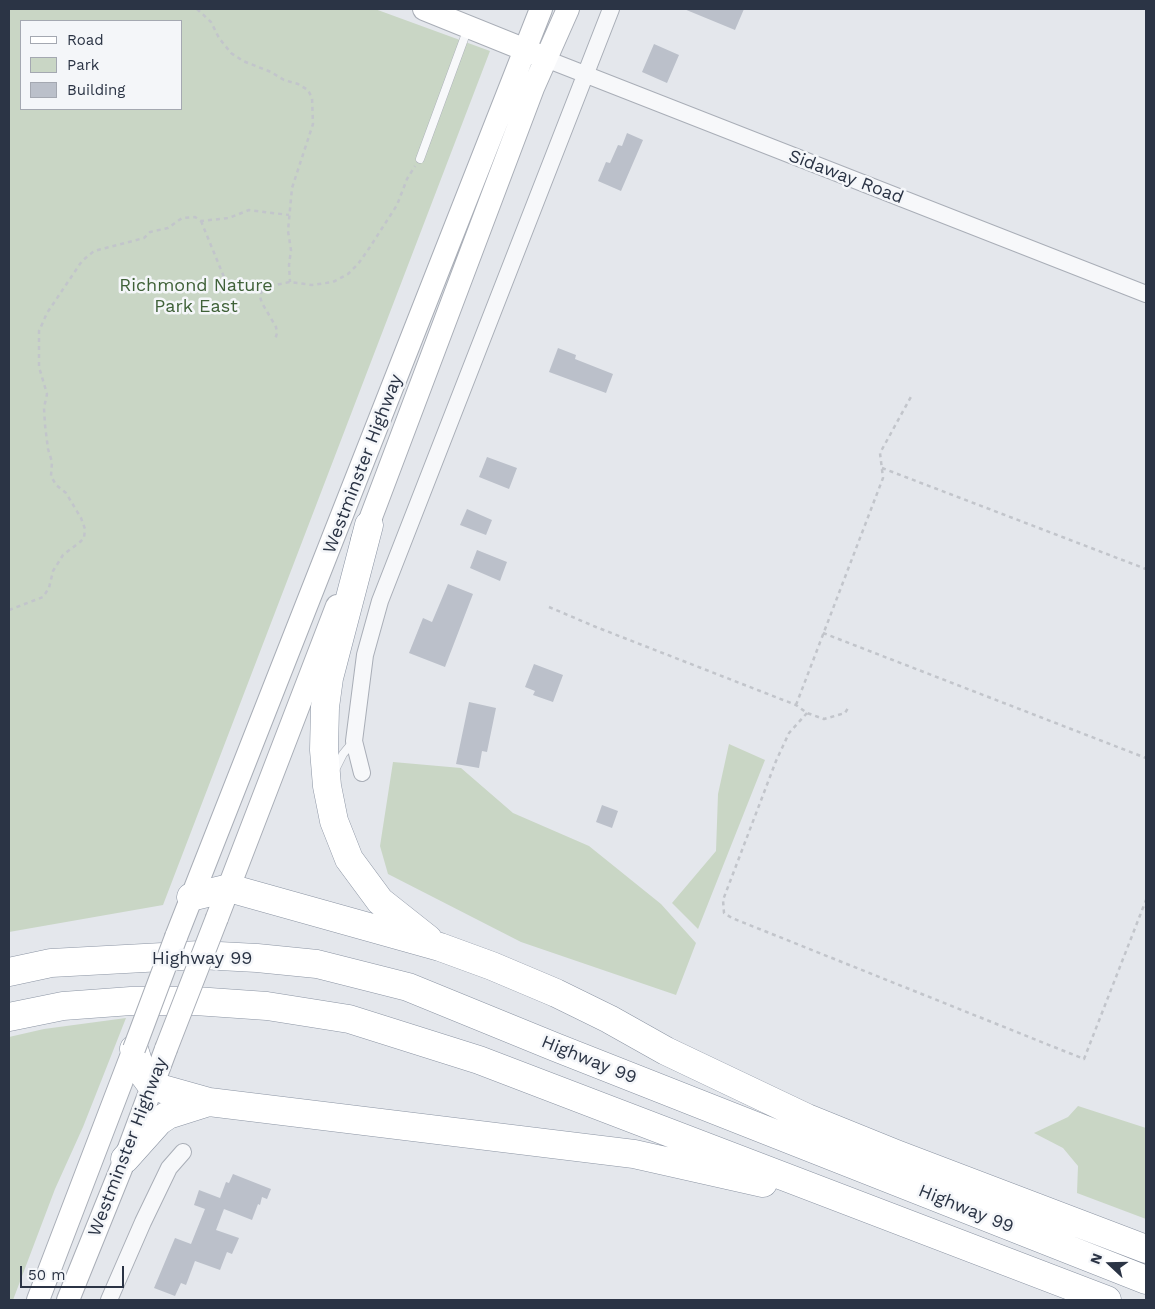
<!DOCTYPE html>
<html>
<head>
<meta charset="utf-8">
<style>
  body { margin:0 }
  #map { position:relative; width:1155px; height:1309px; overflow:hidden; background:#e4e7ec; font-family:"Work Sans",sans-serif }
  canvas { display:block }
  .frame { position:absolute; inset:0; border:10px solid #2b3445; pointer-events:none }
  .legend { position:absolute; left:20px; top:20px; width:162px; height:90px; box-sizing:border-box; background:#f4f6f9; border:1px solid #a4a8b1; margin:0; padding:6px 9px; list-style:none; font-size:15px; color:#2b3445 }
  .legend li { display:flex; align-items:center; gap:10px; height:25px }
  .legend b { width:25px; border:1px solid #a4a8b1 }
  .north { position:absolute; left:1085px; top:1239px; width:50px; height:50px; -webkit-text-stroke:4px #f4f6f9; paint-order:stroke; rotate:291deg; font-size:14px; font-weight:700; line-height:20px; text-align:center; color:#2b3445 }
  .north::after { content:''; display:block; margin:auto; width:18px; height:22px; background:#2b3445; clip-path:polygon(50% 0,100% 100%,50% 72%,0 100%) }
  .scale { position:absolute; left:20px; top:1266px; width:104px; height:22px; box-sizing:border-box; border:2px solid #2b3445; border-top:0; padding-left:6px; font-size:15px; line-height:18px; white-space:nowrap; color:#2b3445; -webkit-text-stroke:4px #f4f6f9; paint-order:stroke }
</style>
</head>
<body>
<div id="map">
<canvas width="1155" height="1309"></canvas>
<div class="frame"></div>
<ul class="legend">
<li><b style="height:6px;background:#fff"></b>Road</li>
<li><b style="height:14px;background:#c9d6c5"></b>Park</li>
<li><b style="height:14px;background:#bbc0ca"></b>Building</li>
</ul>
<div class="north">N</div>
<div class="scale">50 m</div>
</div>
<script>
const ctx = document.querySelector('canvas').getContext('2d');
ctx.lineJoin = 'round';
function fillPath(path, color) { ctx.fillStyle = color; ctx.fill(path, 'evenodd'); }
const toPath = rows => new Path2D(rows.map(r => 'M' + r).join(''));
function stroke(path, color, width, dash) { ctx.strokeStyle = color; ctx.lineWidth = width; ctx.lineCap = dash ? 'butt' : 'round'; ctx.setLineDash(dash || []); ctx.stroke(path); }
function drawText(font, color, halo, rows, align = 'center') {
  ctx.font = font + ' "Work Sans",sans-serif'; ctx.lineWidth = 5; ctx.setLineDash([]); ctx.textBaseline = 'middle'; ctx.strokeStyle = halo; ctx.fillStyle = color; for (const [text, x, y, turn = 0] of rows) {
    ctx.save(); ctx.translate(x, y); ctx.rotate((+turn || 0) * Math.PI / 180); ctx.textAlign = isNaN(turn) ? turn : align; if (halo) ctx.strokeText(text, 0, 0); ctx.fillText(text, 0, 0); ctx.restore();
  }
}
const green = toPath([
  [9,9,375,9,490,51,163,905,9,932],
  [21,21,181,21,181,109,21,109],
  [729,744,765,760,698,929,672,903,716,851,718,794],
  [393,762,461,768,513,813,589,846,661,904,696,943,676,995,521,942,388,874,380,846],
  [126,1018,83,1127,55,1189,13,1300,9,1300,9,1037,44,1029],
  [1078,1106,1146,1128,1146,1219,1077,1193,1078,1166,1063,1148,1034,1133,1068,1117]
]);
const building = toPath([
  [684,9,744,9,735,30],
  [654,44,679,55,667,83,642,72],
  [627,133,643,140,621,191,598,181,606,162,610,163,618,145,622,146],
  [558,348,576,355,575,359,613,374,606,393,549,372],
  [487,457,517,468,509,489,479,477],
  [467,509,492,520,486,535,460,525],
  [477,550,507,562,500,581,470,568],
  [448,584,473,594,445,667,409,653,423,618,432,622],
  [534,664,563,675,553,702,533,695,535,691,525,687],
  [469,702,496,708,487,752,482,751,479,768,456,764],
  [602,805,618,811,612,828,596,822],
  [233,1174,271,1189,267,1199,262,1197,260,1205,258,1204,252,1220,224,1209,216,1230,239,1238,232,1254,227,1252,220,1270,195,1261,186,1285,181,1283,175,1296,154,1288,175,1238,191,1244,205,1209,194,1205,199,1190,220,1198,226,1182,229,1183]
]);
const path = toPath([
  [197,9,211,22,219,38,231,53,243,61,271,72,284,80,298,84,308,90,312,98,313,124,292,188,288,231,291,250,289,265,290,282],
  [201,221,226,282,257,291,275,285,290,282,312,285,333,282,348,274,358,264,370,247,397,205,407,179,415,166],
  [262,290,260,297,262,303,276,327,277,333,275,340],
  [882,468,1146,569],
  [549,607,596,627,796,705,807,713,824,719,845,713,848,708],
  [9,610,43,597,49,588,53,571,63,555,80,542,84,538,85,529,81,518,66,493,56,485,51,476,52,462,48,449,45,425,44,408,47,394,39,367,39,331,47,313,82,261,94,251,144,238,150,232,168,228,182,218,195,217,201,221,229,218,249,210,289,215],
  [823,633,1146,758],
  [796,705,883,478,880,453,912,395],
  [807,713,789,733,776,761,723,900,724,913,732,918,1084,1059,1146,900]
]);
const lane = toPath([
  [420,159,468,28],
  [335,770,343,754,353,742]
]);
const street = toPath([
  [546,59,1146,294],
  [362,773,354,741,365,655,380,601,611,9],
  [109,1300,143,1222,169,1168,183,1152]
]);
const secondary = toPath([
  [424,9,538,55],
  [362,541,533,88,568,9],
  [217,918,337,606],
  [176,937,541,9],
  [38,1300,134,1049],
  [68,1300,125,1159,166,1049]
]);
const highway = toPath([
  [369,525,329,678,325,707,324,750,327,786,334,821,349,859,380,901,428,939],
  [191,897,229,888,440,947,492,966,556,993,609,1019,666,1051,807,1118,896,1154,1146,1249],
  [9,972,51,963,200,955,257,958,317,964,408,987,555,1047,1146,1280],
  [9,1017,63,1006,131,1001,195,1001,267,1006,349,1019,479,1060,1107,1300],
  [134,1049,141,1071,152,1086,209,1102,634,1154,763,1183],
  [125,1159,159,1121,168,1115,209,1102]
]);
const secondaryBridge = toPath([
  [134,1049,176,937],
  [166,1049,217,918]
]);
const streetNames = [
  ["Sidaway Road",846,177,21],
  ["Westminster Highway",363,464,-69],
  ["Highway 99",202,959],
  ["Highway 99",589,1060,22],
  ["Westminster Highway",128,1147,-69],
  ["Highway 99",966,1209,22]
];
const parkNames = [
  ["Richmond Nature",196,286],
  ["Park East",196,307]
];
fillPath(green, '#c9d6c5');
fillPath(building, '#bbc0ca');
stroke(lane, '#a9aeb7', 9);
stroke(street, '#a9aeb7', 18);
stroke(secondary, '#a9aeb7', 24);
stroke(highway, '#8b94a3', 29);
stroke(path, '#c2c5cb', 2.5, [4, 4]);
stroke(lane, '#f7f8fa', 8);
stroke(street, '#f7f8fa', 16);
stroke(secondary, '#fff', 22);
stroke(highway, '#fff', 28);
stroke(secondaryBridge, '#a9aeb7', 24, []);
stroke(secondaryBridge, '#fff', 22);
drawText('18px', '#2b3445', '#f4f6f9', streetNames);
drawText('18px', '#3f6138', '#f4f6f9', parkNames);
</script>
</body>
</html>
